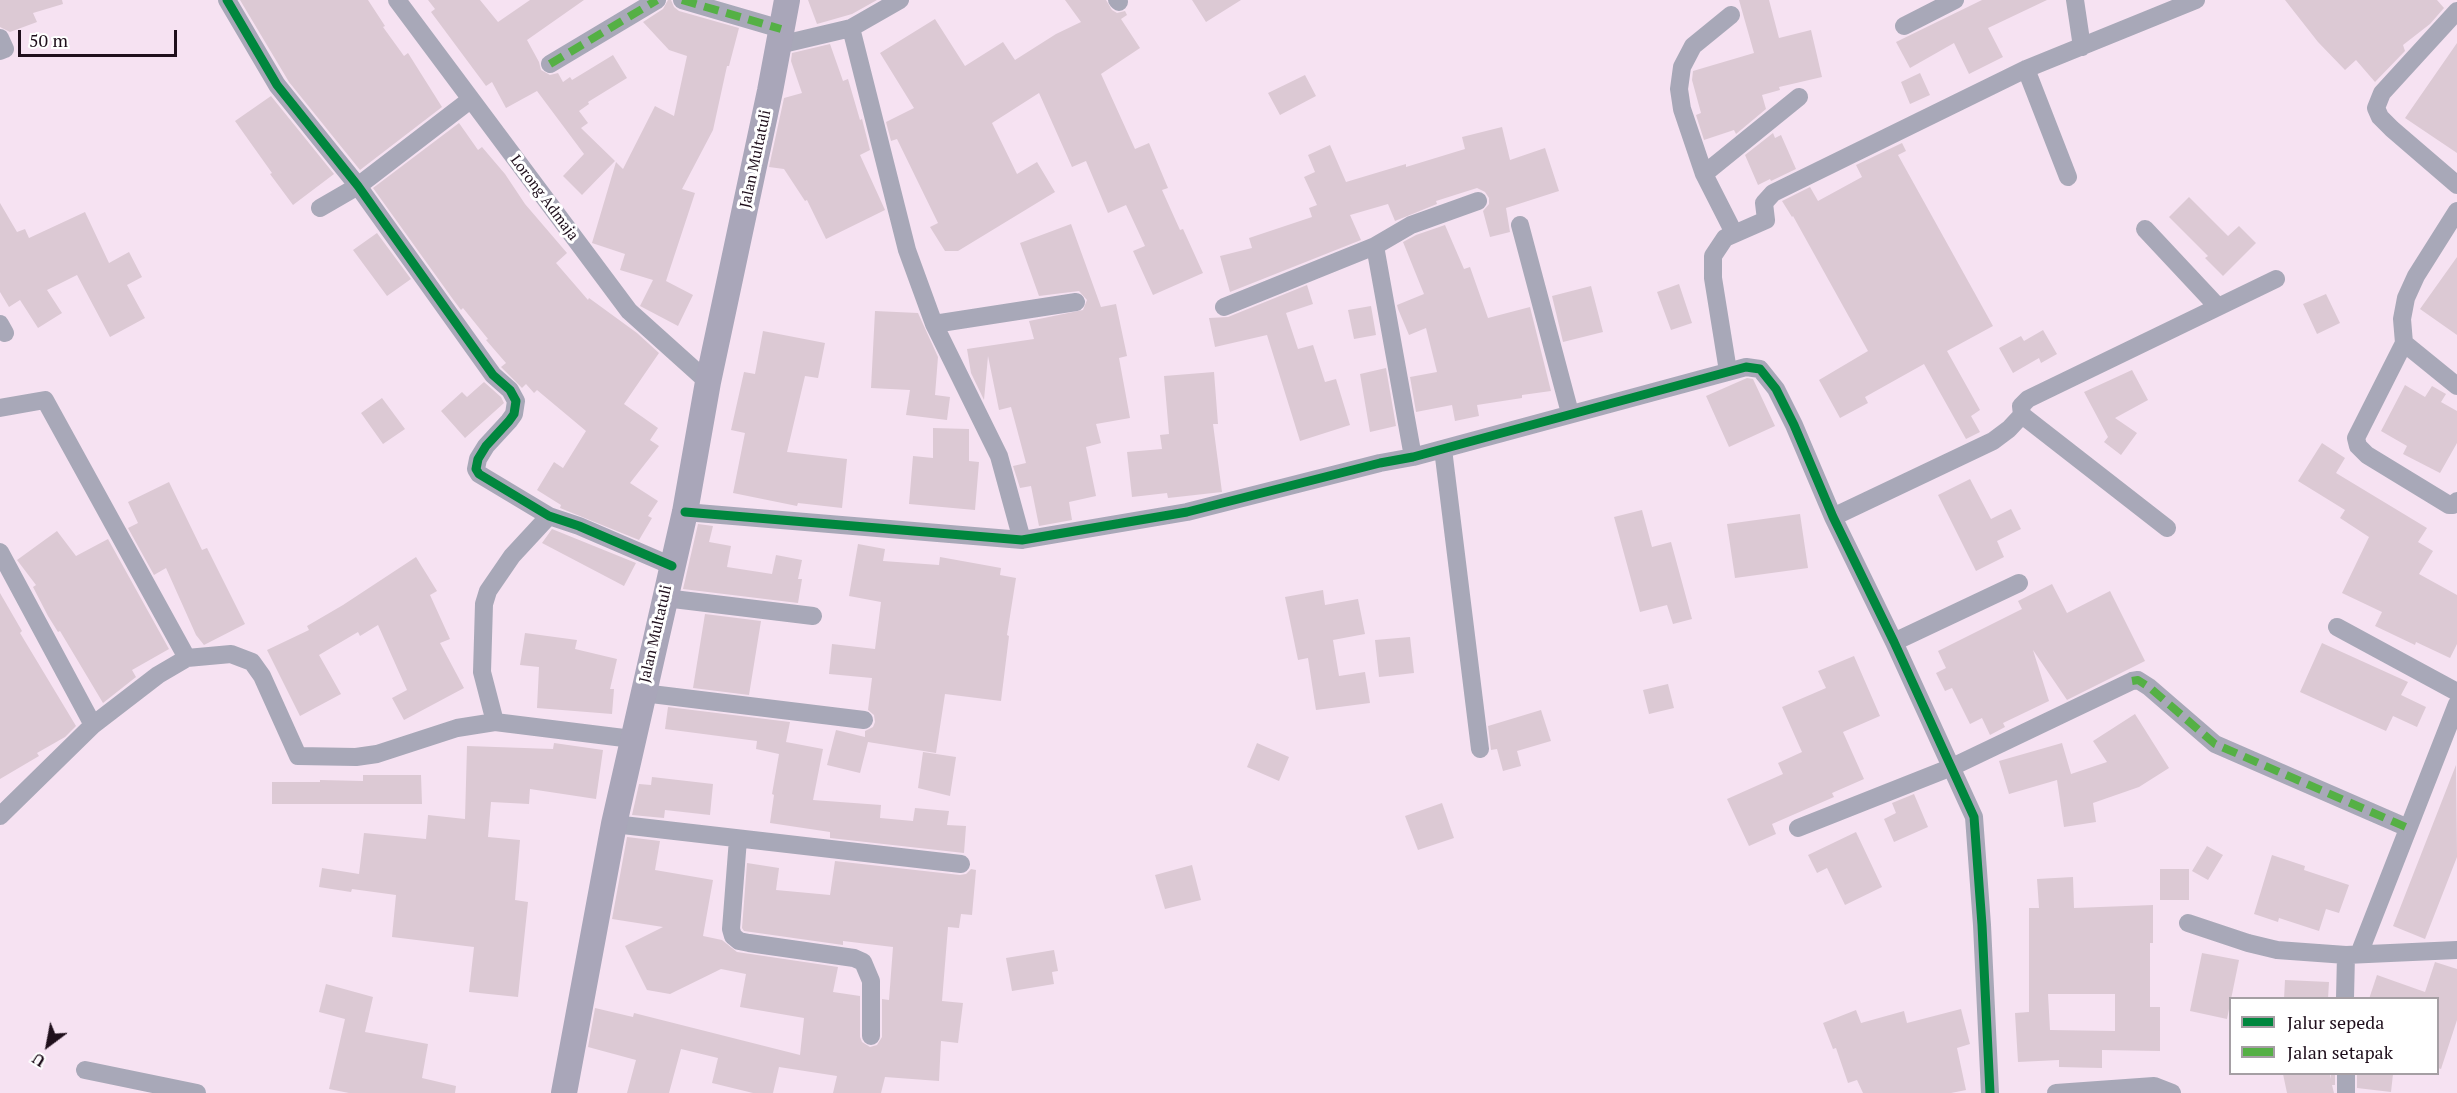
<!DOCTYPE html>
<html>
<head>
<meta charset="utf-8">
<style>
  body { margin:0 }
  #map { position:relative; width:2457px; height:1093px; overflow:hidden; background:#f6e2f2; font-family:"PT Serif",serif }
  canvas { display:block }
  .legend { position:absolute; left:2229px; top:997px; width:210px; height:78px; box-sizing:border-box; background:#fff; border:2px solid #a59fa4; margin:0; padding:8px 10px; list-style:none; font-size:18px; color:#1f0f1c }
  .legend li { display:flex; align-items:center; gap:12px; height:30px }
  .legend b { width:30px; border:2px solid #a59fa4 }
  .north { position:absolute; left:18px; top:1015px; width:60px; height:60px; -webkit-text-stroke:4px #fff; paint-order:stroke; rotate:212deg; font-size:16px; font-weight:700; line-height:24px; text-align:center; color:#1f0f1c }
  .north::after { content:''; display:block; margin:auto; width:21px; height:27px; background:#1f0f1c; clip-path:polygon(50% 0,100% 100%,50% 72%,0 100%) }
  .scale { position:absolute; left:18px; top:30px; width:159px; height:27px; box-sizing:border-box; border:3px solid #1f0f1c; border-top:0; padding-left:8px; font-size:18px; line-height:21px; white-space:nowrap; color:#1f0f1c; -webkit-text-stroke:4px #fff; paint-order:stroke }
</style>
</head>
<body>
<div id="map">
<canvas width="2457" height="1093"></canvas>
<ul class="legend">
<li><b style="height:8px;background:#00873e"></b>Jalur sepeda</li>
<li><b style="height:8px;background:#55b045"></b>Jalan setapak</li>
</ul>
<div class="north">U</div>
<div class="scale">50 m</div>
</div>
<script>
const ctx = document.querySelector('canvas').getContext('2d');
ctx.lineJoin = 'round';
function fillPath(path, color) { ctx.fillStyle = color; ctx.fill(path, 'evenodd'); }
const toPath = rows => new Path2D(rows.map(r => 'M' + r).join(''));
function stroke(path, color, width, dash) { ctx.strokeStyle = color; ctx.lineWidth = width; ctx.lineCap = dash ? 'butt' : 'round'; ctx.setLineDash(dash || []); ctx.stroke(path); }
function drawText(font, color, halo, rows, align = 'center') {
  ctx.font = font + ' "PT Serif",serif'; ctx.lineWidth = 6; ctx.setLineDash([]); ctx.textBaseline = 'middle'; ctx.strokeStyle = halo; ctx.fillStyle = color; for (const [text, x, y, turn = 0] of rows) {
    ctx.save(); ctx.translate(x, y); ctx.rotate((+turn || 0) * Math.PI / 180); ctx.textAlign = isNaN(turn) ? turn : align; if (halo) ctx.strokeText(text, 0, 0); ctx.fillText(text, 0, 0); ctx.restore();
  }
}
const building = toPath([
  [0,0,62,0,63,4,33,13,37,22,10,32,0,27],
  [240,0,368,0,385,26,383,27,404,56,408,53,442,107,360,170,289,82],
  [428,0,480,0,498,22,530,0,584,0,527,40,539,62,541,70,550,75,558,73,563,82,570,77,572,80,613,55,627,78,588,102,589,104,579,111,588,123,581,128,615,161,582,195,563,176,584,154,537,91,506,108,492,82,486,86,431,12,435,9],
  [668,0,671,0,674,7,679,11,739,28,729,66,727,66,713,130,682,189,695,193,666,281,693,295,678,326,640,306,653,280,620,270,625,254,592,243,616,162,623,169,655,106,674,116,687,56,669,50,643,22,663,9],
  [808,0,877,0,852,14,817,24],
  [1065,0,1106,0,1112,10,1117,13,1125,11,1127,15,1121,19,1140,48,1101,74,1135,149,1149,143,1168,188,1162,190,1180,230,1183,229,1203,273,1153,295,1133,251,1145,246,1126,205,1108,213,1086,161,1072,167,1039,93,992,123,1017,174,1037,162,1055,192,958,251,945,251,930,227,938,223,897,139,891,141,886,122,914,108,880,53,935,19,965,66,1003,42,1015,60,1056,34,1081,22],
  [1192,0,1241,0,1206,22],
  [1739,0,1769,0,1779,38,1811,30,1822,77,1779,87,1780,90,1762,95,1766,109,1736,134,1734,130,1704,140,1696,115,1701,113,1692,80,1693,71,1754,53],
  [1982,0,2047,0,1988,28,2003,57,1969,74,1954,43,1910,68,1896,42],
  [2285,0,2437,0,2444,8,2430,24,2403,45,2405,51,2375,82,2356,60,2345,70,2318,42],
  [2457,43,2457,153,2405,118],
  [830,44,843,81,848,79,860,120,862,119,870,150,860,155,885,210,826,239,807,200,805,201,784,169,769,167,784,98,802,93,791,61,792,53],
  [1920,73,1930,95,1910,104,1901,82],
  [1305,75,1316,96,1280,115,1268,93],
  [271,96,334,174,293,205,270,174,272,173,235,121],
  [459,123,478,150,482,147,505,174,525,204,567,253,556,263,588,300,589,298,637,333,659,353,624,404,658,428,650,440,659,446,630,483,658,501,648,516,652,518,639,540,560,508,561,505,537,490,554,462,563,468,586,431,537,390,534,393,526,384,522,388,501,367,506,363,486,340,488,339,463,308,461,310,452,298,373,188],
  [1502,127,1510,160,1545,148,1559,191,1506,208,1510,232,1490,237,1483,211,1489,204,1489,198,1485,192,1477,188,1436,201,1437,204,1395,221,1388,204,1350,215,1361,240,1230,292,1220,256,1252,248,1249,238,1312,217,1309,208,1317,205,1304,177,1315,172,1308,155,1330,145,1346,182,1406,164,1406,167,1465,149,1462,137],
  [1773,133,1775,138,1781,135,1796,169,1771,181,1770,179,1758,185,1745,155],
  [1902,143,1906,151,1898,155,1993,326,1947,351,1980,410,1971,416,1980,432,1966,439,1924,364,1865,397,1868,403,1840,418,1819,380,1868,351,1793,216,1792,217,1782,201,1810,187,1818,201,1862,177,1856,165],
  [2189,197,2228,236,2239,226,2256,243,2223,276,2205,258,2208,256,2169,217],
  [0,203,17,232,25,229,29,238,85,212,109,263,129,252,142,277,127,285,145,318,110,337,77,275,47,290,62,313,38,328,20,300,9,307,0,292],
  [1071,224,1101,307,1116,304,1127,356,1119,358,1130,418,1096,424,1101,443,1086,447,1096,496,1069,502,1072,520,1039,526,1031,486,1020,488,1013,466,1026,463,1011,407,999,410,988,356,984,400,971,373,967,349,1034,339,1029,321,1083,310,1087,300,1079,291,1039,296,1020,243],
  [1445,225,1464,269,1470,267,1488,318,1530,307,1551,391,1522,395,1522,398,1477,405,1479,416,1455,421,1452,405,1416,412,1410,377,1437,372,1426,328,1409,335,1398,309,1397,305,1424,294,1403,242,1416,235],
  [377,233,411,279,387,296,353,250],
  [2457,257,2457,335,2420,309],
  [1679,284,1692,323,1671,330,1657,292],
  [1307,285,1313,304,1286,313,1298,349,1313,345,1325,382,1336,379,1350,425,1300,441,1267,335,1215,347,1209,318,1228,317],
  [1591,286,1603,332,1563,342,1552,296],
  [2326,294,2340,323,2317,334,2303,304],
  [1371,306,1376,335,1354,339,1348,310],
  [875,311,918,313,938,357,935,395,950,397,947,420,906,415,910,390,871,388],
  [2043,330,2057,354,2041,363,2039,358,2013,373,1999,348,2021,336,2024,341],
  [763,331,825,343,818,378,805,376,787,452,847,459,842,508,798,503,797,506,733,493,745,433,731,430,744,372,755,374],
  [1386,368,1396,426,1370,432,1360,374],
  [2132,370,2148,400,2115,418,2137,433,2121,455,2104,442,2108,437,2084,392],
  [1214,372,1218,424,1213,424,1222,492,1168,498,1167,493,1132,497,1127,452,1162,449,1160,435,1169,434,1164,376],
  [1747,378,1753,379,1775,426,1729,447,1706,396],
  [484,382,501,397,504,403,465,438,441,411,462,392,467,397],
  [2405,385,2425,397,2432,386,2446,394,2441,402,2457,411,2457,443,2440,473,2403,454,2407,446,2381,431],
  [382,398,405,429,383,444,361,413],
  [933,428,969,429,969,461,979,462,975,510,909,504,913,456,933,458],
  [2322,443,2345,458,2336,473,2427,528,2418,542,2433,551,2419,574,2457,595,2457,644,2450,658,2416,642,2415,645,2375,626,2382,612,2342,593,2369,537,2340,518,2345,510,2298,481],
  [1970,479,1991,519,2011,509,2021,529,1997,541,2004,557,1976,571,1938,495],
  [169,482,202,550,207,548,245,624,204,645,196,635,166,568,154,575,128,528,138,523,128,502],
  [1642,510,1652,547,1671,542,1692,619,1673,624,1667,605,1640,612,1614,517],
  [1800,514,1808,568,1735,578,1727,524],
  [698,524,713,526,709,542,731,546,727,567,772,574,776,555,802,560,798,579,802,579,798,603,683,589],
  [552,529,636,563,624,586,542,543],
  [57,531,76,556,108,539,169,649,132,670,136,677,103,703,60,631,58,632,48,616,33,587,36,585,17,560],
  [858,544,885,549,883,561,939,565,940,557,1001,568,1000,575,1016,578,1007,635,1009,636,1001,701,945,694,936,753,868,742,860,773,827,765,836,730,865,737,865,731,873,727,875,722,874,715,868,710,872,678,829,674,832,644,875,649,881,602,849,596],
  [416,557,437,591,430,595,450,639,440,643,464,688,404,720,392,698,407,690,378,625,360,636,358,632,319,655,341,694,300,716,267,650,309,630,307,626,343,605],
  [2052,584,2067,613,2110,591,2145,661,2067,700,2033,650,2049,701,2003,723,2005,727,1990,735,1982,718,1970,724,1952,688,1945,691,1936,673,1946,668,1938,651,2022,609,2018,601],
  [1323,590,1325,605,1358,599,1365,634,1333,640,1339,676,1365,672,1370,703,1316,710,1308,658,1298,660,1285,597],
  [0,593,22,631,20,633,76,726,65,737,37,753,39,756,0,779],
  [705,614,761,621,749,695,693,688],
  [525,633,577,640,575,649,617,659,610,689,614,689,612,714,537,708,539,667,520,665],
  [1410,637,1414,673,1379,677,1375,640],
  [2322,643,2408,682,2401,695,2426,707,2417,727,2393,716,2386,731,2300,692],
  [1854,656,1880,716,1843,732,1864,779,1832,793,1834,797,1772,824,1776,834,1749,846,1727,799,1783,774,1778,763,1802,752,1782,707,1826,688,1818,671],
  [1668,684,1674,708,1649,714,1643,690],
  [668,707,790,722,786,742,823,749,813,800,881,805,880,818,913,821,915,808,949,811,947,825,966,826,964,853,830,838,830,832,770,823,774,795,772,794,779,754,756,749,757,741,665,729],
  [1541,710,1551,741,1517,751,1521,766,1503,771,1497,749,1491,750,1488,726],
  [2135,714,2169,768,2139,787,2093,803,2096,822,2064,827,2057,780,2009,794,1999,761,2062,743,2071,774,2107,762,2093,741],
  [554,743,603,750,596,799,530,789,529,804,491,802,488,837,520,840,515,900,528,902,518,997,469,992,474,947,392,937,396,895,352,889,351,892,319,887,322,868,359,874,364,833,426,839,428,815,465,819,467,746,553,749],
  [1257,743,1289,757,1279,781,1247,767],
  [923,752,956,757,950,796,918,788],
  [2456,765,2457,857,2425,939,2393,926],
  [363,775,421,775,422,804,272,804,272,782,320,782,320,780,363,781],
  [652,777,713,784,710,815,665,810,664,818,632,815,639,784,651,785],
  [1914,794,1928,827,1894,842,1884,819,1896,813,1892,803],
  [1442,803,1454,838,1418,850,1405,816],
  [1856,832,1882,887,1845,905,1827,868,1817,873,1808,855],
  [627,837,660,841,655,870,713,880,703,936,722,940,737,952,838,967,833,992,860,996,860,1037,862,1042,870,1047,877,1045,882,1037,882,999,889,1000,893,947,843,941,843,945,744,931,742,928,747,863,779,868,776,890,830,895,835,861,960,875,966,874,971,869,976,870,972,915,961,914,959,928,948,927,942,1001,963,1003,958,1043,941,1041,939,1081,885,1077,881,1093,833,1093,837,1076,779,1067,773,1093,753,1093,712,1083,718,1058,681,1049,669,1093,627,1093,636,1060,588,1047,595,1008,633,1017,634,1013,800,1055,804,1018,740,1007,746,974,721,969,670,994,647,990,625,946,663,927,612,919],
  [2207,846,2223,855,2208,880,2192,871],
  [2272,855,2305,866,2304,870,2349,885,2339,913,2326,909,2319,931,2279,918,2278,922,2254,914],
  [1192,865,1201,900,1165,909,1155,875],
  [2160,869,2189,869,2189,900,2160,900],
  [2073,877,2074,908,2153,905,2153,943,2150,943,2150,1007,2160,1007,2160,1051,2102,1050,2102,1068,2059,1067,2059,1060,2018,1062,2015,1013,2029,1012,2029,908,2039,908,2037,879],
  [2048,994,2115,994,2115,1031,2050,1030],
  [1054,950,1058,971,1052,972,1054,984,1012,991,1006,958],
  [2202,953,2239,960,2227,1019,2190,1011],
  [2435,962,2457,969,2457,1020,2441,1069,2438,1068,2438,999,2369,999,2377,975,2425,992],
  [2285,980,2329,982,2328,999,2284,999],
  [326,984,373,997,365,1032,428,1044,422,1078,456,1086,455,1093,349,1093,329,1089,345,1019,319,1012],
  [1961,1009,1970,1044,1957,1048,1966,1090,1951,1093,1863,1093,1857,1080,1848,1083,1836,1048,1833,1049,1823,1023,1856,1010,1861,1023,1904,1011,1907,1023],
  [2283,1074,2330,1074,2331,1079,2331,1074,2335,1074,2335,1085,2332,1085,2334,1093,2287,1093],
  [2357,1074,2393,1074,2391,1092,2357,1088]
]);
const minor = toPath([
  [227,0,277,85,358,186,493,375,510,390,516,401,514,414,509,421,486,446,478,459,476,469,479,474,549,516,579,526,672,566],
  [397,0,629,311,708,382],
  [682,0,781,29],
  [1117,0,1119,2],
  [2075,0,2082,47],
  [2457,11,2382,93,2376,108,2380,117,2392,129,2457,185],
  [1731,15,1693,46,1682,67,1679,89,1682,109,1704,174,1734,233],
  [1904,26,1955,0],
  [851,28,907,250,934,324,999,456,1022,540],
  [0,38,5,49,0,51],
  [779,45,851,28,900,0],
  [550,64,657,0],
  [2026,69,2068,177],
  [1704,174,1799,97],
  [320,208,358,186,470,100],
  [2457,211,2416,276,2406,298,2402,319,2404,343,2356,438,2358,446,2367,455,2449,505,2453,505,2457,501],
  [1520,225,1570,413],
  [2145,229,2218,307],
  [1375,246,1413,457],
  [1224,307,1375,246,1411,225,1478,201],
  [0,324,5,333],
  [934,324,1076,302],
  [2404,343,2457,386],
  [1728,371,1713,278,1713,256,1725,238,1766,220,1764,203,1773,193,2026,69,2196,0],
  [0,408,45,400,187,658],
  [1443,449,1480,749],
  [685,512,1022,540,1187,512,1380,463,1413,457,1746,367,1760,369,1776,389,1794,425,1833,517,1894,642,1974,817,1982,925,1990,1093],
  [1833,517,1993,441,2009,429,2022,415],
  [2167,528,2022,415,2021,406,2028,399,2276,279],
  [0,552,93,725],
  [665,598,813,616],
  [2337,627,2457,692],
  [1894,642,2019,583],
  [643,693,864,720],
  [495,722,482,672,484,604,488,591,512,556,549,516],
  [0,816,93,725,158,675,187,658,231,654,252,662,262,676,298,756,356,757,377,754,457,728,495,722,632,739],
  [614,824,961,864],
  [1798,828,1952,767,2132,681,2138,680,2149,687,2215,744,2408,828],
  [738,839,731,929,733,936,739,941,749,943,854,958,863,962,871,981,871,1036],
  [2188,923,2248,943,2277,950,2346,955,2457,950],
  [2359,954,2457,704],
  [2345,998,2346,955],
  [85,1070,197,1093],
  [2346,1074,2346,1093],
  [2056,1093,2154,1086,2172,1093]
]);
const secondary = toPath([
  [564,1093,614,824,685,512,708,382,770,91,787,0]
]);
const quiet = toPath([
  [682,0,781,29],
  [550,64,657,0],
  [2132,681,2138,680,2149,687,2215,744,2408,828]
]);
const cycleway = toPath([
  [227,0,277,85,358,186,493,375,510,390,516,401,514,414,509,421,486,446,478,459,476,469,479,474,549,516,579,526,672,566],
  [685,512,1022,540,1187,512,1380,463,1413,457,1746,367,1760,369,1776,389,1794,425,1833,517,1894,642,1974,817,1982,925,1990,1093]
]);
const streetNames = [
  ["Jalan Multatuli",756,159,-78],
  ["Lorong Admaja",544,198,53],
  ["Jalan Multatuli",656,634,-77]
];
fillPath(building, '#dcc9d4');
stroke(minor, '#a8a8b8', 18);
stroke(secondary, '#a9a6b9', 26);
stroke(quiet, '#55b045', 8, [15, 8]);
stroke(cycleway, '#00873e', 9);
drawText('15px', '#1f0f1c', '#fff', streetNames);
</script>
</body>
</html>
